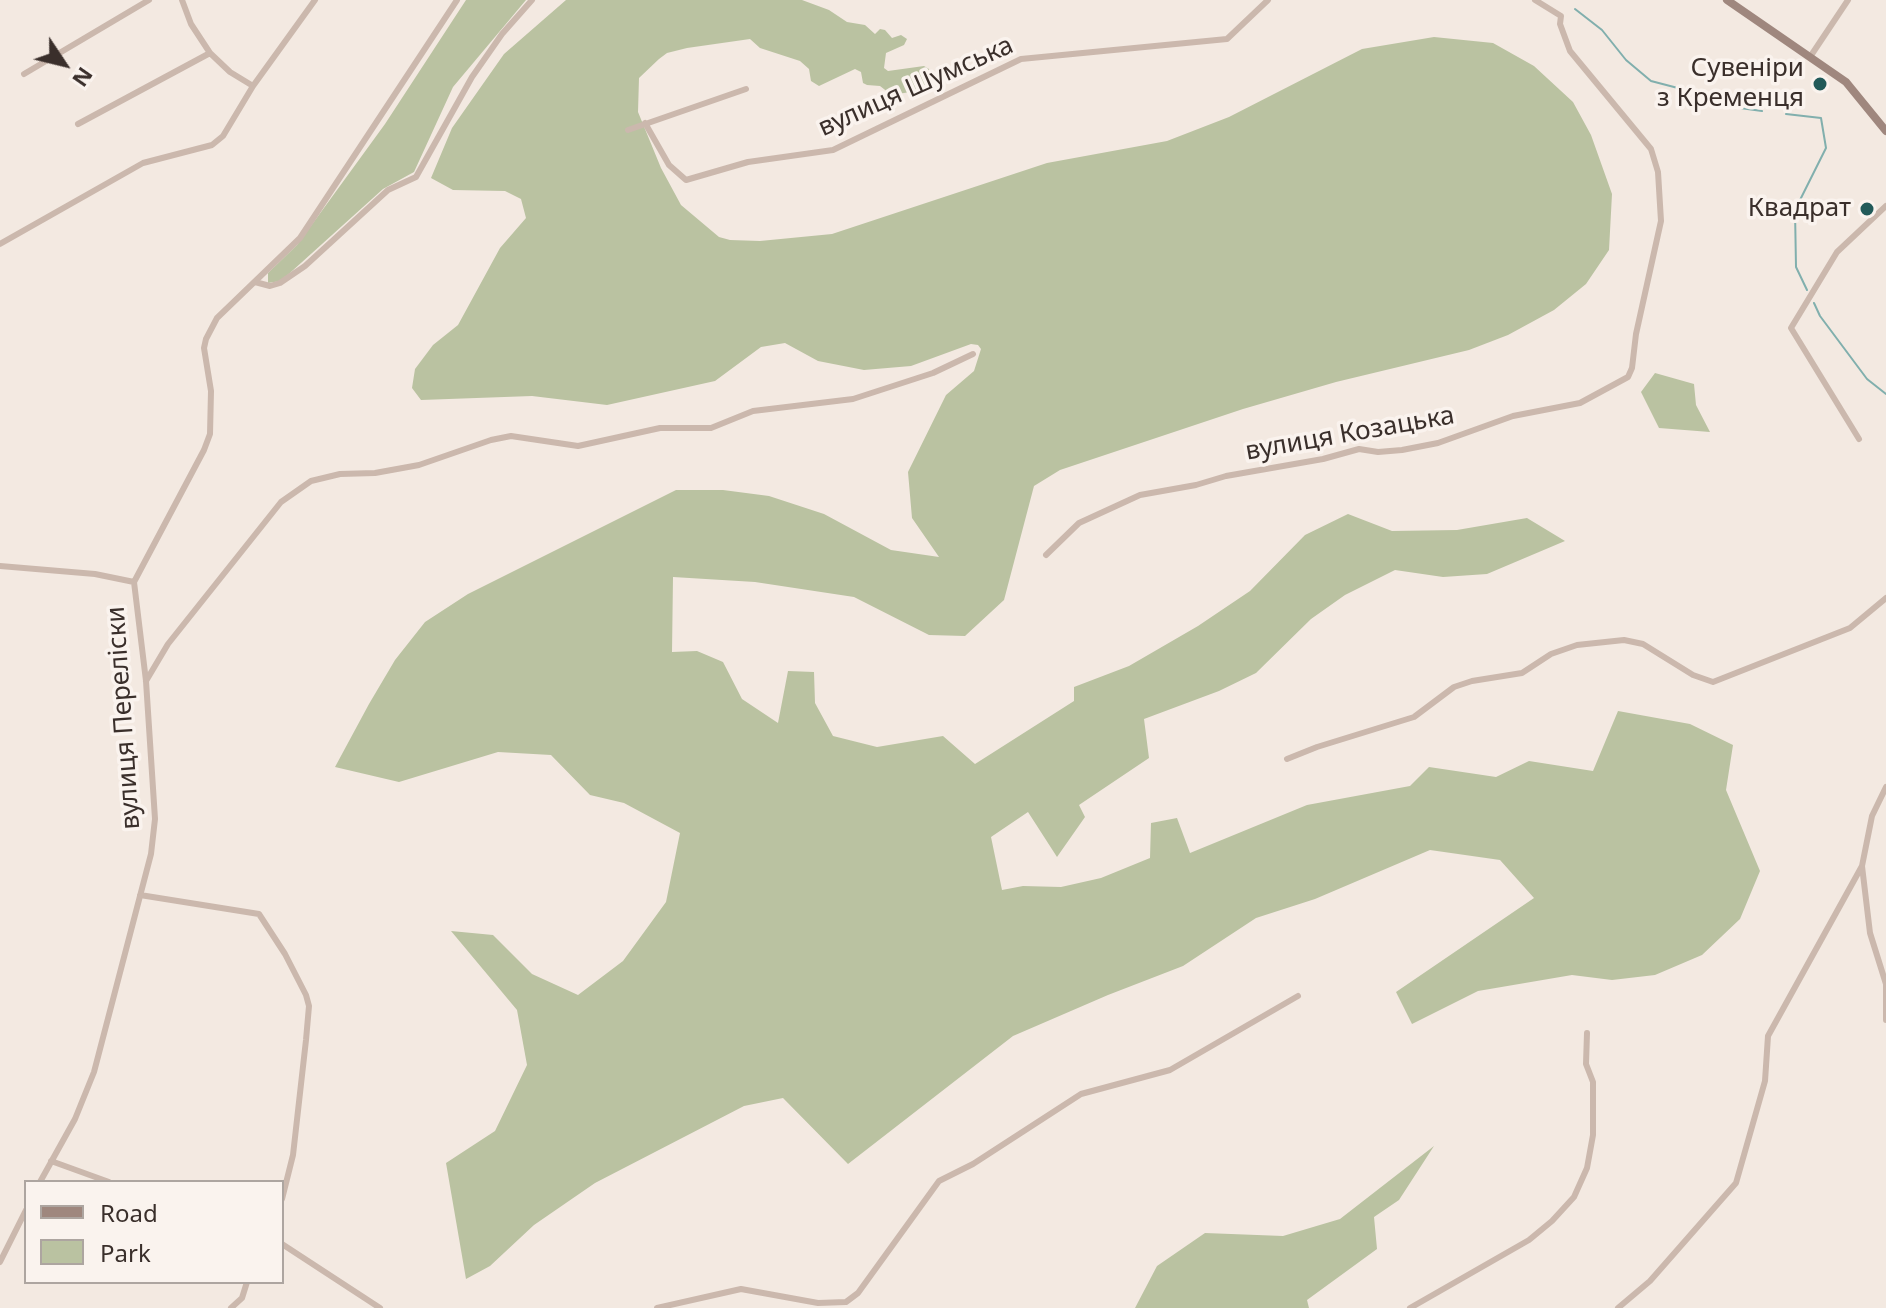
<!DOCTYPE html>
<html>
<head>
<meta charset="utf-8">
<style>
  body { margin:0 }
  #map { position:relative; width:1886px; height:1308px; overflow:hidden; background:#f3e9e1; font-family:"Noto Sans",sans-serif }
  canvas { display:block }
  .legend { position:absolute; left:24px; top:1180px; width:260px; height:104px; box-sizing:border-box; background:#faf3ee; border:2px solid #ada5a0; margin:0; padding:10px 14px; list-style:none; font-size:24px; color:#3a2f2b }
  .legend li { display:flex; align-items:center; gap:16px; height:40px }
  .legend b { width:40px; border:2px solid #ada5a0 }
  .north { position:absolute; left:24px; top:24px; width:80px; height:80px; -webkit-text-stroke:6px #faf3ee; paint-order:stroke; rotate:125deg; font-size:22px; font-weight:700; line-height:32px; text-align:center; color:#3a2f2b }
  .north::after { content:''; display:block; margin:auto; width:28px; height:36px; background:#3a2f2b; clip-path:polygon(50% 0,100% 100%,50% 72%,0 100%) }
</style>
</head>
<body>
<div id="map">
<canvas width="1886" height="1308"></canvas>
<ul class="legend">
<li><b style="height:10px;background:#9f877e"></b>Road</li>
<li><b style="height:22px;background:#bac2a1"></b>Park</li>
</ul>
<div class="north">N</div>
</div>
<script>
const ctx = document.querySelector('canvas').getContext('2d');
ctx.lineJoin = 'round';
function fillPath(path, color) { ctx.fillStyle = color; ctx.fill(path, 'evenodd'); }
const toPath = rows => new Path2D(rows.map(r => 'M' + r).join(''));
function stroke(path, color, width, dash) { ctx.strokeStyle = color; ctx.lineWidth = width; ctx.lineCap = dash ? 'butt' : 'round'; ctx.setLineDash(dash || []); ctx.stroke(path); }
function drawText(font, color, halo, rows, align = 'center') {
  ctx.font = font + ' "Noto Sans",sans-serif'; ctx.lineWidth = 7; ctx.setLineDash([]); ctx.textBaseline = 'middle'; ctx.strokeStyle = halo; ctx.fillStyle = color; for (const [text, x, y, turn = 0] of rows) {
    ctx.save(); ctx.translate(x, y); ctx.rotate((+turn || 0) * Math.PI / 180); ctx.textAlign = isNaN(turn) ? turn : align; if (halo) ctx.strokeText(text, 0, 0); ctx.fillText(text, 0, 0); ctx.restore();
  }
}
const green = toPath([
  [466,0,526,0,453,87,414,172,383,189,281,281,268,283,268,273,297,245,385,124],
  [566,0,802,0,829,10,847,22,865,25,875,34,880,29,885,30,892,38,901,35,907,39,904,45,886,53,884,68,888,71,924,66,929,69,930,81,916,91,898,94,889,93,880,86,867,85,863,83,861,72,855,69,819,86,811,81,809,69,800,61,760,48,750,39,687,48,667,53,659,59,639,78,638,112,661,168,681,205,719,237,730,240,760,241,832,234,1047,163,1167,141,1229,117,1362,49,1434,37,1493,43,1534,66,1573,102,1591,135,1612,194,1609,250,1586,284,1554,310,1508,335,1469,350,1336,382,1243,409,1060,470,1034,486,1004,600,965,636,929,635,854,597,755,582,673,577,672,652,697,651,723,662,742,699,778,723,788,671,814,672,815,703,833,736,877,747,943,736,975,764,1074,701,1074,687,1129,666,1198,626,1250,591,1305,535,1348,514,1392,531,1457,530,1527,518,1565,541,1487,574,1443,577,1395,570,1345,595,1311,619,1256,673,1219,691,1144,719,1149,758,1079,805,1085,817,1057,857,1028,812,991,837,1002,890,1023,886,1061,887,1101,878,1150,858,1151,823,1177,818,1190,853,1307,805,1410,786,1429,767,1496,777,1529,761,1593,771,1618,711,1690,724,1733,745,1726,790,1760,871,1740,919,1702,955,1655,975,1612,980,1572,975,1478,991,1412,1024,1396,992,1534,898,1500,860,1430,850,1315,899,1256,918,1183,966,1108,995,1013,1036,848,1164,783,1098,744,1106,595,1183,534,1225,490,1266,466,1279,446,1163,495,1131,527,1065,517,1010,451,931,493,935,532,974,578,995,623,961,666,902,680,833,624,803,590,795,551,755,498,752,399,782,335,767,369,704,395,660,425,622,468,594,676,490,723,490,769,496,824,514,891,550,939,557,912,518,908,472,946,395,974,371,981,349,978,345,971,344,911,366,864,370,818,361,785,343,761,347,715,381,607,405,532,396,421,400,412,388,415,369,433,345,458,325,500,248,526,218,521,199,505,191,453,190,431,178,452,128,504,54],
  [1655,373,1694,384,1696,405,1710,432,1659,428,1641,392],
  [1434,1146,1399,1200,1374,1217,1377,1249,1307,1300,1309,1308,1135,1308,1157,1266,1205,1233,1283,1236,1340,1219]
]);
const stream = toPath([
  [1575,9,1602,30,1626,60,1651,81,1697,93,1740,108,1762,111],
  [1786,114,1821,118,1826,148,1795,210,1796,267,1807,290],
  [1814,303,1820,316,1867,379,1886,394]
]);
const street = toPath([
  [182,0,191,24,210,53,230,72,253,86],
  [1810,57,1848,0],
  [24,74,149,0],
  [645,123,669,165,686,180,748,162,833,150,1021,59,1227,39,1268,0],
  [78,124,210,53],
  [628,130,746,89],
  [0,244,143,163,212,145,223,136,253,86,315,0],
  [255,282,270,286,280,283,305,266,388,190,416,177,472,77,502,34,532,0],
  [1859,439,1791,328,1837,252,1886,206],
  [1046,555,1079,523,1140,495,1196,485,1226,476,1323,459,1359,449,1378,452,1402,450,1438,443,1513,416,1580,403,1628,377,1632,368,1636,334,1661,221,1658,172,1651,149,1570,51,1560,24,1561,16,1535,0],
  [0,566,95,574,134,582],
  [146,681,168,644,281,502,311,481,340,474,375,473,419,465,491,440,511,436,578,446,660,428,711,428,753,411,853,399,933,373,973,354],
  [1287,759,1317,747,1414,717,1454,687,1472,681,1522,673,1551,654,1577,645,1624,640,1643,644,1693,675,1713,682,1850,628,1886,598],
  [1862,866,1870,933,1886,984,1886,1020],
  [140,895,259,914,285,954,306,995,309,1006,306,1040,293,1155,282,1199],
  [51,1161,109,1182],
  [40,1182,75,1119,94,1072,151,854,155,819,146,681,134,582,204,450,210,434,211,391,204,348,206,339,217,318,300,238,457,0],
  [282,1244,380,1308],
  [0,1262,26,1210],
  [231,1308,242,1298,247,1282],
  [657,1308,741,1289,818,1303,846,1302,858,1293,939,1181,973,1164,1081,1094,1170,1070,1298,996],
  [1410,1308,1529,1240,1552,1221,1574,1197,1587,1168,1593,1135,1593,1082,1586,1064,1587,1033],
  [1618,1308,1650,1281,1736,1183,1765,1081,1768,1036,1862,866,1872,816,1886,787]
]);
const secondary = toPath([
  [1727,0,1846,82,1886,131]
]);
const markers = [
  [1820,84,8,"#225a59"],
  [1867,209,8,"#225a59"]
];
const poiNames = [
  ["Сувеніри",1804,69],
  ["з Кременця",1804,99],
  ["Квадрат",1851,209]
];
const streetNames = [
  ["вулиця Шумська",916,87,-24],
  ["вулиця Козацька",1350,434,-10],
  ["вулиця Переліски",124,718,-94]
];
fillPath(green, '#bac2a1');
stroke(stream, '#81afad', 2);
stroke(street, '#cbb8ad', 6);
stroke(secondary, '#9f877e', 8);
for (const [x, y, r, color] of markers) { const dot = new Path2D(); dot.arc(x, y, r, 0, 2 * Math.PI); ctx.fillStyle = color; ctx.fill(dot); stroke(dot, '#faf3ee', 3); }
drawText('26px', '#3a2f2b', '#faf3ee', poiNames, 'right');
drawText('26px', '#3a2f2b', '#faf3ee', streetNames);
</script>
</body>
</html>
